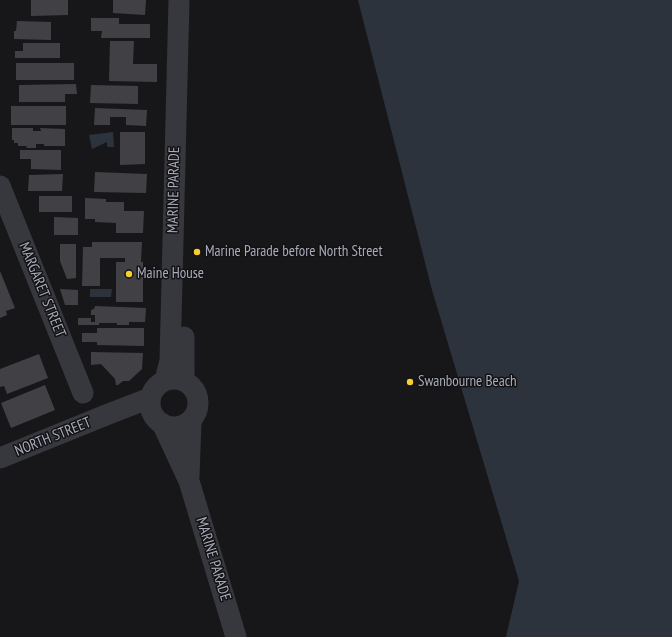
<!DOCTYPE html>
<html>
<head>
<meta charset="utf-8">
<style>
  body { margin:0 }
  canvas { display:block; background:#171618 }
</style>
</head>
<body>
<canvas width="672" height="637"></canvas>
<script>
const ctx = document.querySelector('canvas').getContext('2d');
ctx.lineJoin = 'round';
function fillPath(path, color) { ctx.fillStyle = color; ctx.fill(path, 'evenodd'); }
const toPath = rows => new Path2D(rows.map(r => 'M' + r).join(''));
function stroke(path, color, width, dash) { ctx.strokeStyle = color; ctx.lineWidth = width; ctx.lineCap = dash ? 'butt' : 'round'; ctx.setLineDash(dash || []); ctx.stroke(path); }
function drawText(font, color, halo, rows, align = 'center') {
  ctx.font = font + ' "PT Sans Narrow",sans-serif'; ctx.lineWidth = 3; ctx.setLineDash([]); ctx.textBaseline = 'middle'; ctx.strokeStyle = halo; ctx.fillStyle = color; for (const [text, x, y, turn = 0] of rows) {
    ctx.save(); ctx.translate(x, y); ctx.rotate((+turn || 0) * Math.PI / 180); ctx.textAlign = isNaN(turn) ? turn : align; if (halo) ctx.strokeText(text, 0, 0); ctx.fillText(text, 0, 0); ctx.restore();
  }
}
const water = toPath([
  [358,0,672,0,672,637,506,637,519,581,432,290],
  [113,132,114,147,107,147,107,142,92,149,89,135],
  [90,289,112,289,111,297,90,297]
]);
const building = toPath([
  [31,0,68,0,68,15,31,16],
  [113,0,146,0,145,15,113,13],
  [91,18,119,18,119,24,150,24,150,38,101,38,102,31,91,31],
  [17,21,51,22,51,40,14,39,14,31,16,31],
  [110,41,134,41,133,64,157,64,157,82,109,81],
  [23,43,60,43,60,58,15,58,15,51,23,51],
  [16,63,74,63,74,80,16,80],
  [76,84,77,94,65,94,65,102,19,102,19,85],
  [91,85,138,86,138,104,90,103],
  [11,106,66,106,66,125,11,125],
  [95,108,147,110,146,126,126,125,126,117,110,117,110,125,94,125],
  [12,128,33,128,33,131,41,131,40,128,65,129,65,146,44,146,44,144,36,144,36,148,26,148,27,146,18,146,18,143,14,143,14,140,12,140],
  [120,132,145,132,145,164,120,165],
  [20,150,61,150,61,170,31,169,31,159,20,159],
  [95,172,147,174,146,193,94,192],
  [63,174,62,191,28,191,29,175],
  [39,196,72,196,72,212,39,212],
  [85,198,106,199,106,202,124,202,124,211,144,211,143,233,116,233,116,223,95,222,95,219,85,219],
  [54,217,78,218,78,235,54,235],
  [92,242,142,242,141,262,143,262,143,302,116,302,116,262,125,262,125,258,100,258,100,286,82,286,83,247,92,247],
  [60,244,76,244,76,278,67,279,60,261],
  [0,271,15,308,6,311,7,315,0,318],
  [60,289,78,290,78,305,65,305],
  [95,306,146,308,145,322,129,322,129,325,117,325,117,323,99,323,99,325,78,325,78,318,91,318,91,322,95,322,95,315,91,315,91,310,94,309],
  [97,328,144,328,144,346,97,345,97,342,82,342,82,333,97,333],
  [91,352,143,353,142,369,129,381,123,381,118,385,116,385,115,379,101,364,91,365],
  [39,354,48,378,7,394,4,386,0,387,0,369],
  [45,385,55,410,11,428,1,403]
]);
const minor = toPath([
  [0,186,83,393],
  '150 403a24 24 0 1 1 48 0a24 24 0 1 1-48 0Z',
  [166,380,167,372,170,361,179,0],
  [184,380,184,337],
  [162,423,189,481,236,637],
  [0,458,106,415,150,398],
  [189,477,191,421]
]);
const markers = [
  [197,252,4,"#f8cd2f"],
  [129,274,4,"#f8cd2f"],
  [410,382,4,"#f8cd2f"]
];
const streetNames = [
  ["MARINE PARADE",174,190,-89],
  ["MARGARET STREET",42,290,68],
  ["NORTH STREET",53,437,-22],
  ["MARINE PARADE",213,559,73]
];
const poiNames = [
  ["Marine Parade before North Street",205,252],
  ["Maine House",137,274],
  ["Swanbourne Beach",418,382]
];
fillPath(water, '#2c333d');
fillPath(building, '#414045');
stroke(minor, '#37373e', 21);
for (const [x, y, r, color] of markers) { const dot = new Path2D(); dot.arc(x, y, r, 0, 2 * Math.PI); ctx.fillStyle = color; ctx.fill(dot); stroke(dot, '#121113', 1.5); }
drawText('15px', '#a8abb9', '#121113', streetNames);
drawText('15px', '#a8abb9', '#121113', poiNames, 'left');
</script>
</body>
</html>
